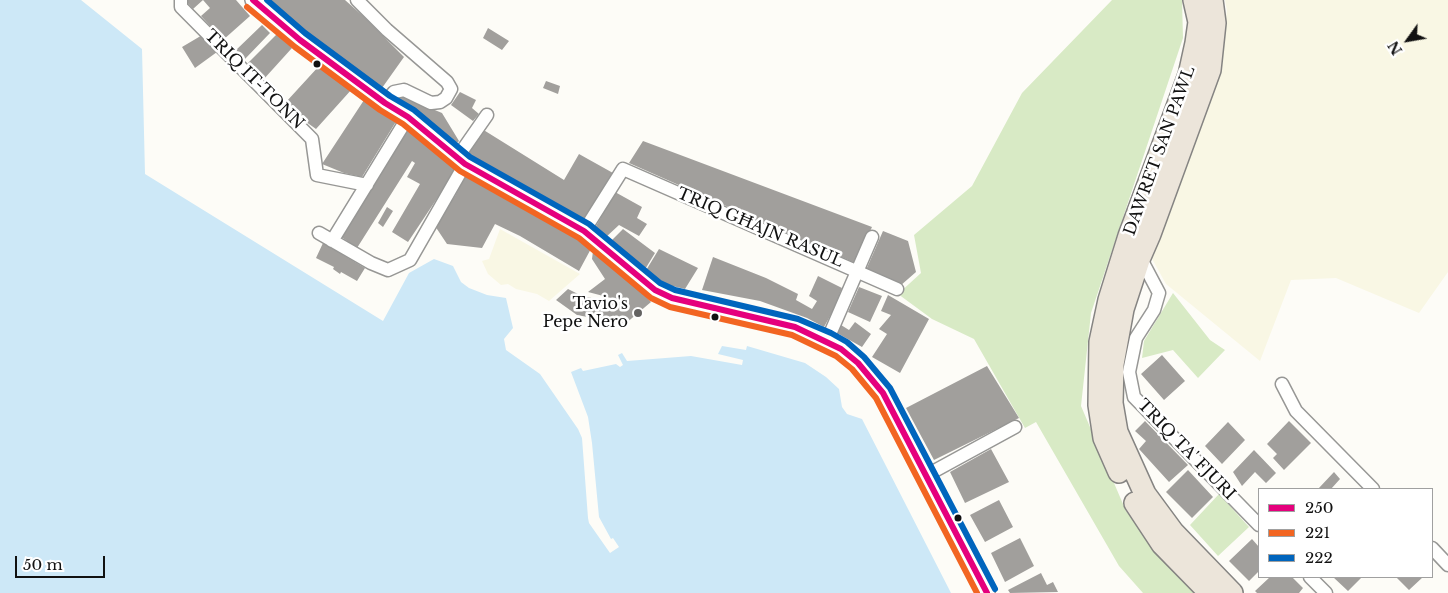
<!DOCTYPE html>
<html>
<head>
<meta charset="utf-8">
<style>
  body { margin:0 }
  #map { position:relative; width:1448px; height:593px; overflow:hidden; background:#fdfcf7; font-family:"Libre Baskerville",serif }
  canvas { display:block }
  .legend { position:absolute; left:1258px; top:488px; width:175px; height:90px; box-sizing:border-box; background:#fff; border:1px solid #a0a0a0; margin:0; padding:6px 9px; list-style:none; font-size:15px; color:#111 }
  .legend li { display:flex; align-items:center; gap:10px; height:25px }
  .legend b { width:25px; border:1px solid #a0a0a0 }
  .north { position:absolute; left:1383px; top:15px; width:50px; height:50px; -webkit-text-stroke:4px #fff; paint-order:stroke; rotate:238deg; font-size:14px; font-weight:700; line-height:20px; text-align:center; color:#111 }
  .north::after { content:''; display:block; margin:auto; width:18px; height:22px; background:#111; clip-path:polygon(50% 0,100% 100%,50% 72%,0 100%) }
  .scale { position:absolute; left:15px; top:556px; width:90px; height:22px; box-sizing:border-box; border:2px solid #111; border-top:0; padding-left:6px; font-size:15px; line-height:18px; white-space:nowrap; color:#111; -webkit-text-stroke:4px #fff; paint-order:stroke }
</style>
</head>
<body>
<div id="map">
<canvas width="1448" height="593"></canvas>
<ul class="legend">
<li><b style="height:6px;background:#e5007d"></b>250</li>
<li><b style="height:6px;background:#f26522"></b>221</li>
<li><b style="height:6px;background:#0065bd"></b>222</li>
</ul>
<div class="north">N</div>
<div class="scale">50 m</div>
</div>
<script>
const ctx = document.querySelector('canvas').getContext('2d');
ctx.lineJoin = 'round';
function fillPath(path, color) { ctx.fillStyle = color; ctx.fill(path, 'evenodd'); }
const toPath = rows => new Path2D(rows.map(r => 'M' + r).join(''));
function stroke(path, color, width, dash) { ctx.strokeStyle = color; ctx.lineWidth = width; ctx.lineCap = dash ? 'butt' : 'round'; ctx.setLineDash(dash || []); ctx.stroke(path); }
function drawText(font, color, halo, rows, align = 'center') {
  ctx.font = font + ' "Libre Baskerville",serif'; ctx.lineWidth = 5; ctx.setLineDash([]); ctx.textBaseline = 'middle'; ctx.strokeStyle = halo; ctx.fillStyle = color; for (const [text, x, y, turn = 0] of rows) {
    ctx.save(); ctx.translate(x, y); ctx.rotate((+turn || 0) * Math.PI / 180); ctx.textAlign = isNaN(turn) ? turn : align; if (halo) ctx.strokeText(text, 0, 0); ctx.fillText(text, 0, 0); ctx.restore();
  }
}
const farmland = toPath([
  [1225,0,1448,0,1448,272,1419,313,1336,278,1291,280,1260,361,1166,284,1151,257,1220,59,1227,11],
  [500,229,580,274,549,301,537,294,516,289,508,284,501,285,488,274,482,261,489,259]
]);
const forest = toPath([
  [1112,0,1182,0,1183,38,1091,313,1081,406,1126,511,1170,565,1197,593,1143,593,1119,566,1036,422,1025,428,974,339,932,319,898,294,921,273,914,235,972,186,1022,93],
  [1173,293,1210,340,1225,350,1198,378,1173,350,1142,358,1144,341],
  [1219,494,1249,527,1218,556,1190,525]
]);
const water = toPath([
  [0,0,81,0,142,49,145,174,383,321,409,273,434,259,453,266,461,282,469,288,487,295,506,298,513,328,504,339,506,350,540,374,578,429,582,438,588,518,589,523,610,553,619,547,613,538,611,539,599,517,592,443,588,417,571,372,581,368,583,371,616,364,620,367,623,365,618,355,622,353,627,361,691,356,742,365,743,360,718,354,722,346,746,350,747,346,805,363,826,377,839,389,842,407,847,414,862,419,951,593,0,593]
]);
const building = toPath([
  [185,0,203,0,193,9],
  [203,0,236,0,250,16,223,40,201,16,210,8],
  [269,0,345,0,363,16,404,57,382,88,289,21],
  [262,25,270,33,244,60,235,51],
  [488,28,509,41,502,50,483,38],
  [204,34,217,52,195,68,182,47],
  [277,34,292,48,263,80,247,64],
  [319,66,352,89,316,129,295,114,286,102],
  [546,81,560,86,558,94,543,88],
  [460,92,476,100,472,108,479,114,473,121,451,105],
  [402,93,418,103,442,113,459,141,453,147,396,100],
  [366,97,397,120,362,177,344,173,322,164],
  [408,127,458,167,408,242,392,232,420,184,407,177,415,163,412,161,357,248,340,236],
  [482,129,564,180,579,154,613,173,582,223,468,155],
  [643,141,872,227,855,263,629,163],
  [472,174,593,245,579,271,520,236,495,224,482,248,447,244,435,226,455,196,465,176],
  [615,192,642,207,637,218,647,224,639,236,619,225,605,238,595,228],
  [387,207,393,211,383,227,378,223],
  [623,229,655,253,644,271,628,260,610,242],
  [883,231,908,241,916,272,900,286,866,270],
  [323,243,365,268,357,281,341,272,340,274,333,269,334,267,316,258],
  [597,247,651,302,625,324,577,315,556,300,568,289,582,296,610,302,615,299,588,292,605,279,592,259,593,251],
  [659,249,698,268,685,289,664,284,645,272],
  [713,257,766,278,798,294,796,300,812,309,817,301,809,296,818,276,842,288,834,309,824,327,807,318,760,301,702,290],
  [859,287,882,296,870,322,848,312],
  [888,295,929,319,900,373,872,357,887,334,879,329,891,315,881,311],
  [855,322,871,334,862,347,837,333,841,325,849,330],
  [1162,355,1185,381,1164,400,1141,374],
  [987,366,1019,418,934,460,906,408],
  [1145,421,1188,465,1169,482,1139,449,1146,441,1135,431],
  [1289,421,1311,443,1284,470,1273,458,1277,454,1267,444],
  [1228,422,1245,440,1222,464,1205,446],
  [991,449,1009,482,965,503,950,472],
  [1254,450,1276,473,1266,483,1255,472,1242,486,1233,472],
  [1188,470,1213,497,1192,518,1166,492],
  [1334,472,1340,479,1331,489,1318,489],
  [999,500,1013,527,985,542,970,515],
  [1020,538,1034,566,1005,582,991,553],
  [1252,539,1259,547,1259,571,1249,581,1229,561],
  [1041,573,1047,585,1053,582,1058,592,1010,593,1008,590],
  [1270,577,1292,577,1303,588,1299,593,1257,593,1255,591],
  [1333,577,1362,577,1348,591],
  [1396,577,1423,577,1409,590]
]);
const minor = toPath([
  [181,0,181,7,312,139,317,175,367,185],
  [357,0,387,30,447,82,451,89,446,98,440,102,431,103,404,90,394,92,385,103],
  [457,158,487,115],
  [584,231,623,169,897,289],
  [319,233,371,263,388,270,410,260,465,164],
  [332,241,408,117],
  [1139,258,1140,257,1159,293,1154,310,1136,338,1129,372,1134,397,1259,525],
  [827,341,872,237],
  [1282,384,1296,411,1373,489],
  [927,475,1015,427],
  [1432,548,1448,565],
  [1310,577,1326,593]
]);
const tertiary = toPath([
  [253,0,300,40,385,103,408,117,465,164,584,231,655,290,672,298,795,327,827,341,841,349,858,363,883,393,987,593]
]);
const trunk = toPath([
  [1212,0,1215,23,1210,70,1150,234,1140,257,1123,309,1113,364,1112,403,1117,432,1145,494,1173,532,1232,593],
  [1119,472,1104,438,1099,405,1100,342,1109,300,1129,236,1189,75,1196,43,1199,22,1194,0],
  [1135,503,1162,544,1210,593]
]);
const bus1 = toPath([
  [253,0,300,40,385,103,408,117,465,164,584,231,655,290,672,298,795,327,841,349,858,363,883,393,987,593]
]);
const bus2 = toPath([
  [247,7,295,47,380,110,403,124,460,171,579,238,651,298,670,307,792,335,836,356,852,369,876,398,977,593]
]);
const bus3 = toPath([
  [267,0,305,33,390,96,414,110,470,157,589,224,660,283,675,290,798,319,831,333,847,342,864,357,890,388,995,589]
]);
const markers = [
  [317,64,4.5,"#111"],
  [638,313,5,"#646362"],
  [715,317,4.5,"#111"],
  [958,518,4.5,"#111"]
];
const streetNames = [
  ["TRIQ IT-TONN",254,80,45],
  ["DAWRET SAN PAWL",1160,151,-70],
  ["TRIQ GĦAJN RASUL",760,228,23],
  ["TRIQ TA' FJURI",1186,450,46]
];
const poiNames = [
  ["Tavio's",628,304],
  ["Pepe Nero",628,322]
];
fillPath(farmland, '#f9f7e4');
fillPath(forest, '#d8eac5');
fillPath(water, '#cde8f7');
fillPath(building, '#a19f9c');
stroke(minor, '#979795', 15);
stroke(tertiary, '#979795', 18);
stroke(trunk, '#858482', 24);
stroke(minor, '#fffffe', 12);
stroke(tertiary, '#fffffe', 15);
stroke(trunk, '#ece5da', 21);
stroke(bus1, '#e5007d', 6);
stroke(bus2, '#f26522', 6);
stroke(bus3, '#0065bd', 6);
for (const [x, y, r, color] of markers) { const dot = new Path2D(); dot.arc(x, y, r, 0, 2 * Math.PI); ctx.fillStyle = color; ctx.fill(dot); stroke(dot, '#fff', 2); }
drawText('16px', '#111', '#fff', streetNames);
drawText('16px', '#111', '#fff', poiNames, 'right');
</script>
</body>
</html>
